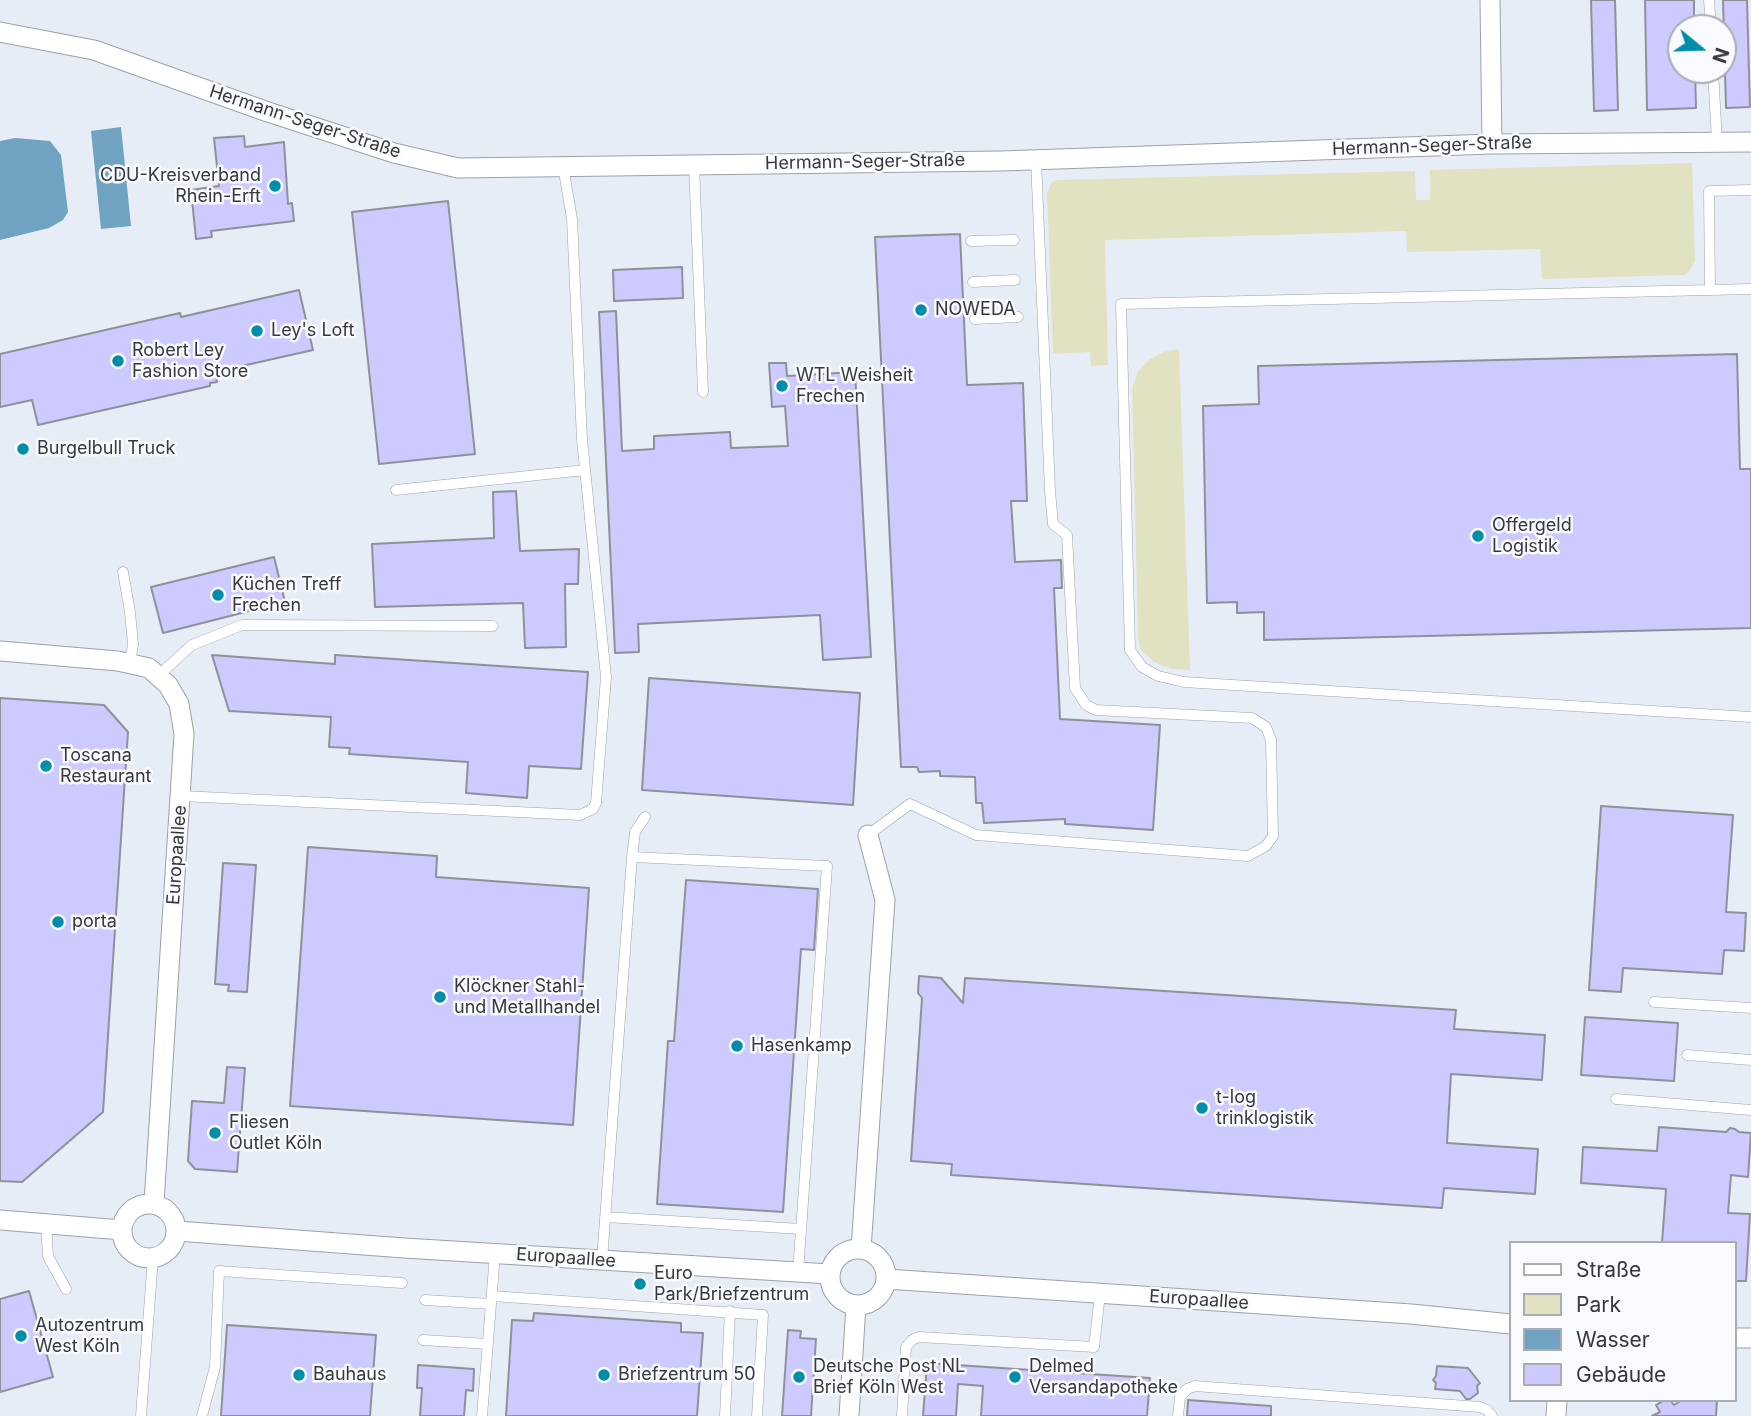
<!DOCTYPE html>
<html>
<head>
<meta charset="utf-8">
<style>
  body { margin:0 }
  #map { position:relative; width:1751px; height:1416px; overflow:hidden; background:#e7edf6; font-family:Inter,sans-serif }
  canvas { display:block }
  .legend { position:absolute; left:1509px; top:1241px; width:228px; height:161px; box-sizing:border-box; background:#f8fafe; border:2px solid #aaadb0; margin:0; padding:9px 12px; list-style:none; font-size:21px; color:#36393c }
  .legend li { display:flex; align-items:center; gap:14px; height:35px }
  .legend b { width:35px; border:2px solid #aaadb0 }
  .north { position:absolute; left:1667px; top:14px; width:70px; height:70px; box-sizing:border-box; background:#f8fafe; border:2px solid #aaadb0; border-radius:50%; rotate:109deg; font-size:19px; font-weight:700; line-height:28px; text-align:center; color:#36393c }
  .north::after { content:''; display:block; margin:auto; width:24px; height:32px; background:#008daa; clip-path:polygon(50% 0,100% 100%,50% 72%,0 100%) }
</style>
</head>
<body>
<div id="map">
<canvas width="1751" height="1416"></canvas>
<ul class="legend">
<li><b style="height:9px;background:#fff"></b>Straße</li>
<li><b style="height:19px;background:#e0e2c1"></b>Park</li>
<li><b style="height:19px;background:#6fa3c1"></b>Wasser</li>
<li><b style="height:19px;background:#cccafe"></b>Gebäude</li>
</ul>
<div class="north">N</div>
</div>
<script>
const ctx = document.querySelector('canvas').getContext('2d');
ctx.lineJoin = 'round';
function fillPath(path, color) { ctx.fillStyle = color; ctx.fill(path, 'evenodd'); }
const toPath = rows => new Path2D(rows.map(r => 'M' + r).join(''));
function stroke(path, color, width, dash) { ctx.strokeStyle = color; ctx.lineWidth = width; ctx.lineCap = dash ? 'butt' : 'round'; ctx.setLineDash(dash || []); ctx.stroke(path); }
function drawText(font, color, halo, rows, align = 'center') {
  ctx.font = font + ' Inter,sans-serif'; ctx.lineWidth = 5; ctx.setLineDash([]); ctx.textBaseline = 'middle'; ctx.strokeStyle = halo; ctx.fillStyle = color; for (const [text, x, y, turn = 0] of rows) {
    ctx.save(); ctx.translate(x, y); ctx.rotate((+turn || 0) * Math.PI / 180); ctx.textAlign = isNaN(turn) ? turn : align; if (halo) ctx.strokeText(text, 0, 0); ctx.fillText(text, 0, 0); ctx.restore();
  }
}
const green = toPath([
  [1692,163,1695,261,1689,272,1684,275,1542,279,1540,249,1407,252,1406,231,1105,240,1108,365,1091,366,1090,352,1053,354,1047,193,1052,182,1057,180,1415,171,1416,200,1430,200,1430,170],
  [1179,349,1190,670,1172,669,1154,662,1140,649,1138,635,1132,388,1138,371,1149,360,1163,352]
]);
const water = toPath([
  [121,127,131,226,101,229,91,131],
  [15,138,50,141,61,155,68,212,63,220,49,228,0,240,0,141]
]);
const building = toPath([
  [1591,0,1615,0,1618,110,1594,111,1591,0],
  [1645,0,1694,0,1694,28,1681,28,1681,70,1695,70,1696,108,1647,110,1645,0],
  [1723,0,1747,0,1750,107,1726,108,1723,0],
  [244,136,245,147,284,142,288,204,292,203,294,221,211,231,212,237,196,239,191,190,219,186,214,138,244,136],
  [448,201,475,454,379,464,352,212,448,201],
  [960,234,967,385,1023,383,1027,501,1011,501,1015,562,1061,560,1062,588,1054,588,1060,719,1160,725,1153,830,1065,824,1065,819,984,823,982,803,976,803,975,777,940,776,940,771,919,772,917,767,901,767,875,237,960,234],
  [682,267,683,298,614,301,613,270,682,267],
  [299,290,313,350,215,372,217,382,210,383,210,386,38,425,32,400,0,407,0,354,180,313,181,317,299,290],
  [616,311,622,451,654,449,654,436,730,432,731,448,788,446,785,406,772,407,769,363,786,363,787,376,855,372,871,657,823,660,820,615,638,624,639,652,615,653,599,312,616,311],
  [1737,354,1740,469,1751,469,1751,628,1264,640,1264,612,1237,613,1237,602,1207,603,1203,406,1259,404,1258,366,1737,354],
  [516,491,520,551,579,549,578,584,565,584,566,647,525,648,523,603,375,607,372,544,494,538,493,492,516,491],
  [274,557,285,602,163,633,151,587,274,557],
  [212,655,335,664,335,655,588,672,581,769,529,766,527,798,466,793,468,762,349,754,350,748,329,747,331,717,229,711,212,655],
  [649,678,860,693,853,805,642,790,649,678],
  [0,698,104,705,128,732,103,1112,22,1182,0,1181,0,698],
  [1601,806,1733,815,1726,912,1746,913,1744,951,1724,950,1722,974,1623,968,1621,992,1589,990,1601,806],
  [308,847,437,856,436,877,589,888,573,1125,290,1106,308,847],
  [223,863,256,865,247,992,228,991,229,985,215,984,223,863],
  [686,880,818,889,814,950,801,949,783,1212,657,1204,668,1041,674,1041,686,880],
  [919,976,941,978,963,1003,965,978,1456,1010,1454,1029,1545,1035,1542,1080,1451,1074,1447,1143,1538,1149,1535,1194,1444,1188,1442,1208,951,1175,952,1164,911,1161,922,998,918,993,919,976],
  [1585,1017,1678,1023,1674,1081,1581,1075,1585,1017],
  [227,1067,245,1068,237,1172,195,1169,188,1161,192,1101,224,1103,227,1067],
  [1659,1127,1726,1132,1730,1128,1735,1129,1739,1132,1751,1133,1748,1177,1731,1175,1728,1213,1750,1214,1746,1281,1735,1281,1735,1243,1662,1243,1666,1189,1581,1183,1583,1147,1657,1151,1659,1127],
  [29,1291,53,1377,0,1392,0,1299,29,1291],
  [534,1313,681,1323,681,1332,703,1333,697,1416,506,1416,512,1320,533,1321,534,1313],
  [227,1325,376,1335,370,1416,221,1416,227,1325],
  [788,1330,801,1331,800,1338,816,1339,811,1416,782,1416,788,1330],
  [927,1363,1150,1378,1147,1416,981,1416,983,1386,958,1384,956,1416,923,1416,927,1363],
  [418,1365,474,1369,473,1391,466,1390,464,1416,420,1416,422,1388,417,1388,418,1365],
  [1437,1366,1468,1368,1480,1383,1477,1386,1478,1393,1470,1399,1466,1399,1460,1391,1435,1389,1436,1383,1433,1380,1436,1376,1437,1366],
  [1188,1400,1271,1406,1271,1416,1187,1416,1188,1400],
  [1665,1400,1670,1400,1674,1405,1682,1400,1717,1400,1716,1416,1652,1416,1660,1412,1656,1405,1665,1400]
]);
const lane = toPath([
  [1709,0,1711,28],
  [1713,70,1717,142],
  [694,164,703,392],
  [971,241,1014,240],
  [973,282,1015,280],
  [1751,289,1121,304,1130,650,1142,667,1158,676,1184,682,1751,717],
  [1710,290,1709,191,1751,190],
  [975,319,1018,317],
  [396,490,585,470],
  [123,572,130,612,133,644,130,664],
  [158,676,192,645,242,625,493,626],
  [181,796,580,815,593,809,596,803,606,677,582,439,572,219,563,166],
  [868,835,910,804,976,835,1248,856,1266,846,1273,836,1271,740,1266,727,1252,718,1096,710,1086,705,1075,688,1067,535,1053,524,1050,491,1036,159],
  [632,857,635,832,645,817],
  [1654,1002,1751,1008],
  [1687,1055,1751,1060],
  [1616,1099,1751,1110],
  [606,1217,801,1229],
  [46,1223,48,1256,66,1289],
  [602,1260,632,857,827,866,798,1272],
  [492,1296,763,1315,757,1416],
  [425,1300,491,1304],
  [423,1340,488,1344],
  [141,1416,153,1258],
  [202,1416,215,1367,219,1271,402,1283],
  [482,1416,495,1254],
  [725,1416,730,1311],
  [902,1416,906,1347,912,1340,919,1337,1094,1347,1100,1294],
  [1178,1416,1180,1397,1187,1389,1195,1386,1480,1407,1487,1410,1492,1416]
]);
const street = toPath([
  [1490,0,1492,144],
  [0,32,94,50,268,112,394,153,458,168,1001,161,1492,144,1751,142],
  [0,651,118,661,149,668,168,685,179,704,184,734,154,1203],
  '122 1231a27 27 0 1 1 54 0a27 27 0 1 1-54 0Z',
  [0,1220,122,1230],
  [177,1231,404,1248,830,1274],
  [861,1249,885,900,868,835],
  '830 1277a28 28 0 1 1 56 0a28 28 0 1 1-56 0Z',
  [886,1279,1411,1314,1511,1324],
  [1735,1338,1751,1338],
  [849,1416,856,1305],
  [1556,1416,1557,1400]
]);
const markers = [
  [275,186,7,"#008daa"],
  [921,310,7,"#008daa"],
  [257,331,7,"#008daa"],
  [118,361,7,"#008daa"],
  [782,386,7,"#008daa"],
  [23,449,7,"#008daa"],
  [1478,536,7,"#008daa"],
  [218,595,7,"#008daa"],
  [46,766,7,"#008daa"],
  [58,922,7,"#008daa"],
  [440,997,7,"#008daa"],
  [737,1046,7,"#008daa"],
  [1202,1108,7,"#008daa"],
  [215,1133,7,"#008daa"],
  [640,1284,7,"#008daa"],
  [21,1336,7,"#008daa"],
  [299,1375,7,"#008daa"],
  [604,1375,7,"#008daa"],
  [799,1377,7,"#008daa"],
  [1015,1377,7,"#008daa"]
];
const streetNames = [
  ["Hermann-Seger-Straße",305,122,18],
  ["Hermann-Seger-Straße",1432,146,-2],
  ["Hermann-Seger-Straße",865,162,-1],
  ["Europaallee",177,855,-86],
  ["Europaallee",566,1258,4],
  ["Europaallee",1199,1300,4]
];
const poiNames = [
  ["CDU-Kreisverband",261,176,"right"],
  ["Rhein-Erft",261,197,"right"],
  ["NOWEDA",935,310],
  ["Ley's Loft",271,331],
  ["Robert Ley",132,351],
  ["Fashion Store",132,372],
  ["WTL Weisheit",796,376],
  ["Frechen",796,397],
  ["Burgelbull Truck",37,449],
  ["Offergeld",1492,526],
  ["Logistik",1492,547],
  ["Küchen Treff",232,585],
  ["Frechen",232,606],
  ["Toscana",60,756],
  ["Restaurant",60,777],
  ["porta",72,922],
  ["Klöckner Stahl-",454,987],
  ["und Metallhandel",454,1008],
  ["Hasenkamp",751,1046],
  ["t-log",1216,1098],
  ["trinklogistik",1216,1119],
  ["Fliesen",229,1123],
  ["Outlet Köln",229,1144],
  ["Euro",654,1274],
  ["Park/Briefzentrum",654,1295],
  ["Autozentrum",35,1326],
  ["West Köln",35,1347],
  ["Deutsche Post NL",813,1367],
  ["Brief Köln West",813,1388],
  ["Delmed",1029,1367],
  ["Versandapotheke",1029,1388],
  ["Bauhaus",313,1375],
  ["Briefzentrum 50",618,1375]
];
fillPath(green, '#e0e2c1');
fillPath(water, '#6fa3c1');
fillPath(building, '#cccafe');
stroke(building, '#909099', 2);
stroke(lane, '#9ba1a9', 11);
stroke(street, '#9ba1a9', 21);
stroke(lane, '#fff', 10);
stroke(street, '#fff', 19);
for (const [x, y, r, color] of markers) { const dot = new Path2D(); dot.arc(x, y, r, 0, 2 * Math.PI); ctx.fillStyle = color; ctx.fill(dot); stroke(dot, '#f8fafe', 2.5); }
drawText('18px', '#36393c', '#f8fafe', streetNames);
drawText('18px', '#36393c', '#f8fafe', poiNames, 'left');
</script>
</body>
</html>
